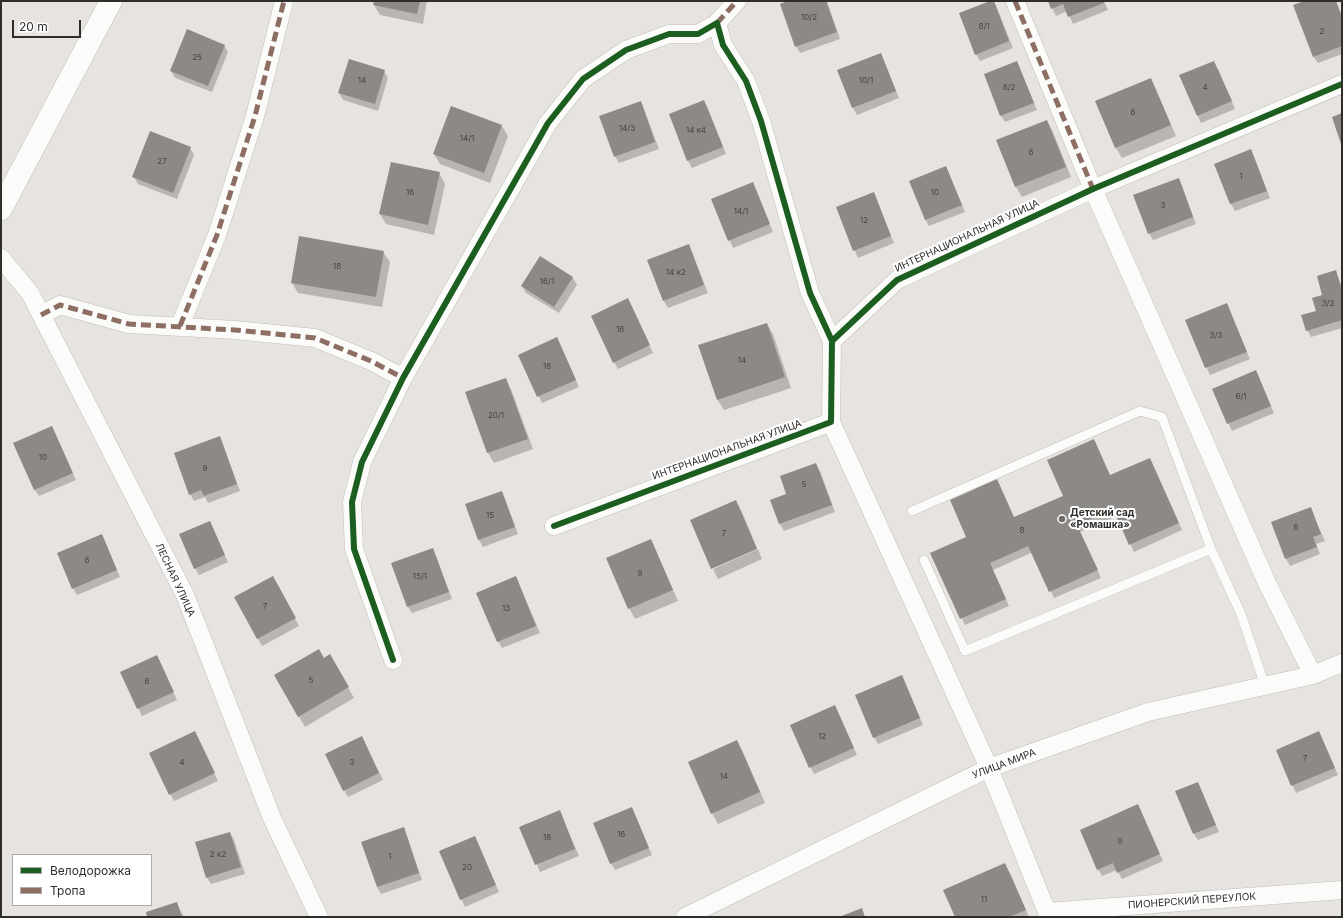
<!DOCTYPE html>
<html>
<head>
<meta charset="utf-8">
<style>
  body { margin:0 }
  #map { position:relative; width:1343px; height:918px; overflow:hidden; background:#e6e3e0; font-family:Inter,sans-serif }
  canvas { display:block }
  .frame { position:absolute; inset:0; border:2px solid #302e2b; pointer-events:none }
  .legend { position:absolute; left:12px; top:854px; width:140px; height:52px; box-sizing:border-box; background:#fff; border:1px solid #acabaa; margin:0; padding:5px 7px; list-style:none; font-size:12px; color:#302e2b }
  .legend li { display:flex; align-items:center; gap:8px; height:20px }
  .legend b { width:20px; border:1px solid #acabaa }
  .scale { position:absolute; left:12px; top:20px; width:69px; height:18px; box-sizing:border-box; border:2px solid #302e2b; border-top:0; padding-left:5px; font-size:12px; line-height:14px; white-space:nowrap; color:#302e2b; -webkit-text-stroke:3px #fff; paint-order:stroke }
</style>
</head>
<body>
<div id="map">
<canvas width="1343" height="918"></canvas>
<div class="frame"></div>
<ul class="legend">
<li><b style="height:5px;background:#1b5e20"></b>Велодорожка</li>
<li><b style="height:5px;background:#8d6e63"></b>Тропа</li>
</ul>
<div class="scale">20 m</div>
</div>
<script>
const ctx = document.querySelector('canvas').getContext('2d');
ctx.lineJoin = 'round';
function fillPath(path, color) { ctx.fillStyle = color; ctx.fill(path, 'evenodd'); }
const toPath = rows => new Path2D(rows.map(r => 'M' + r).join(''));
function stroke(path, color, width, dash) { ctx.strokeStyle = color; ctx.lineWidth = width; ctx.lineCap = dash ? 'butt' : 'round'; ctx.setLineDash(dash || []); ctx.stroke(path); }
function drawText(font, color, halo, rows, align = 'center') {
  ctx.font = font + ' Inter,sans-serif'; ctx.lineWidth = 4; ctx.setLineDash([]); ctx.textBaseline = 'middle'; ctx.strokeStyle = halo; ctx.fillStyle = color; for (const [text, x, y, turn = 0] of rows) {
    ctx.save(); ctx.translate(x, y); ctx.rotate((+turn || 0) * Math.PI / 180); ctx.textAlign = isNaN(turn) ? turn : align; if (halo) ctx.strokeText(text, 0, 0); ctx.fillText(text, 0, 0); ctx.restore();
  }
}
const shadow = toPath([
  [375,1,427,1,423,24,380,15,374,5],
  [791,1,827,1,840,39,800,53,796,46],
  [993,1,997,8,1013,48,980,61,976,54],
  [1049,1,1104,1,1108,10,1073,24,1067,11,1056,16],
  [1306,1,1336,1,1342,16,1342,54,1318,63,1314,57],
  [224,45,228,52,212,92,175,78,171,71],
  [884,61,899,98,857,115,853,108,838,71],
  [1017,62,1037,110,1005,122,1001,116],
  [1218,69,1235,109,1201,123,1180,76],
  [384,71,388,78,378,111,343,100,339,93],
  [1150,79,1156,90,1176,136,1122,158,1116,148,1097,102],
  [704,101,708,108,726,154,692,168,688,161,670,114],
  [640,102,644,109,659,149,619,163,615,156],
  [1047,121,1053,132,1071,177,1022,197,1016,187],
  [502,126,508,136,490,183,440,164,434,154],
  [190,148,194,155,177,199,138,184,134,177],
  [1251,150,1254,157,1270,198,1235,211,1231,204,1216,164],
  [946,167,965,212,929,226,925,219],
  [439,173,445,184,434,235,386,224,380,214],
  [1178,179,1182,186,1196,224,1153,240,1149,233],
  [756,191,773,232,733,248,712,200],
  [873,193,894,243,858,258,837,208],
  [688,245,692,252,708,293,668,308,664,301,648,261],
  [383,252,390,262,382,307,298,293,292,283],
  [540,258,573,278,577,285,559,313,526,293,522,286],
  [1335,272,1339,279,1342,287,1342,328,1311,337,1307,330],
  [1226,304,1250,359,1210,375,1186,320],
  [631,306,653,353,618,369,614,362],
  [767,324,773,334,791,388,724,410,717,399],
  [557,338,579,387,542,403,520,355],
  [1259,378,1274,413,1232,431,1213,389],
  [505,379,511,389,533,449,494,463,488,453],
  [52,427,76,480,39,496,35,490],
  [219,438,223,445,240,491,208,503,205,497,194,501,190,494],
  [816,464,820,471,835,512,784,531,780,524,772,500,787,495],
  [1153,466,1182,530,1134,552,1117,516,1080,532,1101,578,1054,598,1033,552,993,570,1009,606,965,625,932,553,1110,476],
  [501,492,505,499,518,534,483,547,479,540,466,505],
  [736,501,742,512,757,548,712,567],
  [1310,508,1325,541,1316,544,1320,554,1290,566,1286,559,1272,523],
  [213,529,228,562,199,575,195,568],
  [650,540,656,551,678,601,635,619,629,608,608,559],
  [105,542,120,577,77,595,73,588],
  [758,549,762,559,718,579,713,569],
  [432,550,436,556,452,599,412,613,408,607],
  [273,577,299,626,262,646,235,597],
  [516,577,540,633,502,648,498,641],
  [330,655,354,698,305,727,275,675,323,659],
  [157,657,177,700,142,716,121,672],
  [905,683,923,725,878,744,874,737],
  [835,707,857,755,814,774,791,726],
  [1319,733,1338,775,1296,793,1277,750],
  [198,739,218,781,174,801,150,753],
  [737,741,743,752,765,803,718,824,712,813],
  [365,744,383,780,348,797,344,790],
  [1198,783,1219,832,1198,840,1194,834],
  [1138,806,1163,861,1122,879,1117,870,1102,876,1098,869],
  [560,812,579,856,540,872,521,827],
  [635,815,652,855,615,870,611,863],
  [403,829,407,836,422,880,381,894,377,887],
  [230,833,234,840,245,874,211,884,207,878],
  [474,837,499,892,465,907,440,852],
  [1005,865,1011,875,1029,917,956,917],
  [176,903,184,917,148,917]
]);
const building = toPath([
  [374,1,420,1,417,14,373,5],
  [788,1,826,1,837,32,795,47,780,4],
  [990,1,994,1,1009,41,975,55,959,13],
  [1048,1,1104,1,1104,3,1068,17,1063,4,1051,9],
  [1304,1,1336,1,1342,17,1342,46,1313,57,1293,5],
  [187,29,225,45,208,86,170,71],
  [881,53,896,91,852,108,837,70],
  [349,59,385,70,375,104,338,93],
  [1017,61,1034,103,1000,116,984,74],
  [1214,61,1232,101,1197,116,1179,75],
  [1151,78,1171,125,1115,148,1095,101],
  [704,100,723,147,687,161,669,114],
  [641,101,655,142,614,157,599,116],
  [451,106,502,125,484,173,433,154],
  [1342,113,1342,147,1332,117],
  [1047,120,1066,167,1015,187,996,140],
  [150,131,191,147,173,193,132,177],
  [1251,149,1267,191,1230,204,1214,164],
  [391,162,440,172,428,225,379,214],
  [946,166,962,205,925,220,909,181],
  [1179,178,1193,217,1148,234,1133,195],
  [753,182,770,224,728,241,711,199],
  [874,192,891,236,853,251,836,207],
  [299,236,384,251,376,297,291,283],
  [689,244,704,285,663,301,647,260],
  [540,256,573,277,554,307,521,286],
  [1336,270,1342,291,1342,320,1306,331,1301,315,1316,311,1312,298,1322,295,1317,276],
  [628,298,650,345,613,363,591,316],
  [1227,303,1247,352,1205,368,1185,320],
  [767,323,785,377,717,400,698,345],
  [557,337,576,380,537,397,518,355],
  [1256,370,1271,406,1227,424,1212,389],
  [506,378,528,439,487,453,465,392],
  [52,426,73,473,34,490,13,443],
  [220,436,237,484,204,496,201,490,189,495,174,453],
  [1094,439,1110,475,1150,458,1179,523,1129,545,1113,509,1077,525,1098,570,1049,592,1028,546,990,563,1006,599,960,619,930,553,966,537,950,500,997,479,1014,517,1063,496,1047,460],
  [816,463,832,505,779,524,770,500,786,494,780,476],
  [502,491,515,527,478,540,465,504],
  [736,500,757,549,711,569,690,520],
  [1311,507,1321,534,1313,537,1317,547,1285,559,1271,522],
  [210,521,225,555,194,569,179,534],
  [102,534,117,570,72,589,57,553],
  [651,539,673,590,628,609,606,558],
  [433,548,449,592,407,607,391,563],
  [273,576,296,618,257,639,234,597],
  [516,576,536,626,497,642,476,593],
  [319,649,324,658,330,654,349,687,298,717,274,675],
  [157,655,174,692,137,709,120,672],
  [902,675,920,718,873,738,855,695],
  [835,705,854,748,809,768,790,725],
  [195,731,215,773,169,795,149,753],
  [1319,731,1335,768,1291,786,1276,750],
  [362,736,379,773,343,791,325,754],
  [737,740,760,792,711,814,688,762],
  [1198,782,1216,825,1193,834,1175,791],
  [1138,804,1160,854,1117,873,1113,863,1097,870,1080,830],
  [632,807,649,848,610,864,593,823],
  [560,810,575,849,535,865,519,827],
  [404,827,419,873,377,887,361,842],
  [230,832,241,867,206,878,195,842],
  [475,836,496,885,460,900,439,851],
  [1005,863,1026,910,1009,917,955,917,943,890],
  [177,902,182,917,147,917,146,912],
  [862,908,865,917,839,917]
]);
const service = toPath([
  [912,511,1140,411,1162,417,1211,549,1241,614,1265,686],
  [924,560,965,651,1211,549]
]);
const minor = toPath([
  [1015,1,1093,189,1267,583,1313,675],
  [717,23,737,1],
  [1,258,30,293,185,595,272,818,319,917],
  [41,315,60,305,129,324,235,330,315,338,371,361,403,378],
  [180,326,217,235,255,116,284,1],
  [831,422,989,768,1047,912],
  [554,526,831,422,832,341,897,280,1093,189,1342,84],
  [393,660,354,549,352,502,362,462,403,378,548,123,583,79,626,50,669,34,698,34,717,23,723,45,746,81,761,121,810,293,832,341],
  [685,917,989,768,1148,712,1313,675,1342,663],
  [1049,917,1047,912,1342,890]
]);
const secondary = toPath([
  [1,209,111,1]
]);
const quiet = toPath([
  [1015,1,1093,189],
  [717,23,737,1],
  [41,315,60,305,129,324,235,330,315,338,371,361,403,378],
  [180,326,217,235,255,116,284,1]
]);
const cycleway = toPath([
  [554,526,831,422,832,341,897,280,1093,189,1342,84],
  [393,660,354,549,352,502,362,462,403,378,548,123,583,79,626,50,669,34,698,34,717,23,723,45,746,81,761,121,810,293,832,341]
]);
const markers = [
  [1062,519,4,"#706d6a"]
];
const numberNames = [
  ["10/2",809,18],
  ["8/1",984,27],
  ["2",1322,32],
  ["25",197,58],
  ["14",362,81],
  ["10/1",866,81],
  ["8/2",1009,88],
  ["4",1205,88],
  ["6",1133,113],
  ["14/3",627,129],
  ["14 к4",696,131],
  ["14/1",467,139],
  ["8",1031,153],
  ["27",162,162],
  ["1",1241,177],
  ["16",410,193],
  ["10",935,193],
  ["3",1163,206],
  ["14/1",741,212],
  ["12",864,221],
  ["18",337,267],
  ["14 к2",676,273],
  ["16/1",547,282],
  ["3/2",1328,304],
  ["16",620,330],
  ["3/3",1216,336],
  ["14",742,361],
  ["18",547,367],
  ["6/1",1241,397],
  ["20/1",496,416],
  ["10",43,458],
  ["9",205,469],
  ["5",804,485],
  ["15",490,516],
  ["6",1296,528],
  ["8",1022,531],
  ["7",724,534],
  ["8",87,561],
  ["9",640,574],
  ["15/1",420,577],
  ["7",265,607],
  ["13",506,609],
  ["5",311,681],
  ["6",147,682],
  ["12",822,737],
  ["7",1305,759],
  ["4",182,763],
  ["3",352,763],
  ["14",724,777],
  ["16",621,835],
  ["18",547,838],
  ["9",1120,842],
  ["2 к2",218,855],
  ["1",390,857],
  ["20",467,868],
  ["11",984,900]
];
const streetNames = [
  ["ИНТЕРНАЦИОНАЛЬНАЯ УЛИЦА",967,236,-25],
  ["ИНТЕРНАЦИОНАЛЬНАЯ УЛИЦА",727,450,-20],
  ["ЛЕСНАЯ УЛИЦА",175,580,65],
  ["УЛИЦА МИРА",1004,764,-21],
  ["ПИОНЕРСКИЙ ПЕРЕУЛОК",1192,901,-4]
];
const poiNames = [
  ["Детский сад",1070,513],
  ["«Ромашка»",1070,525]
];
fillPath(shadow, '#0003');
fillPath(building, '#8c8987');
stroke(service, '#c0bebb', 10);
stroke(minor, '#c0bebb', 19);
stroke(secondary, '#c0bebb', 23);
stroke(service, '#fbfbfa', 9);
stroke(minor, '#fbfbfa', 18);
stroke(secondary, '#fbfbfa', 22);
stroke(quiet, '#8d6e63', 5, [10, 5]);
stroke(cycleway, '#1b5e20', 6);
for (const [x, y, r, color] of markers) { const dot = new Path2D(); dot.arc(x, y, r, 0, 2 * Math.PI); ctx.fillStyle = color; ctx.fill(dot); stroke(dot, '#fff', 1.5); }
drawText('8px', '#474542', null, numberNames);
drawText('10px', '#302e2b', '#fff', streetNames);
drawText('bold 10px', '#302e2b', '#fff', poiNames, 'left');
</script>
</body>
</html>
